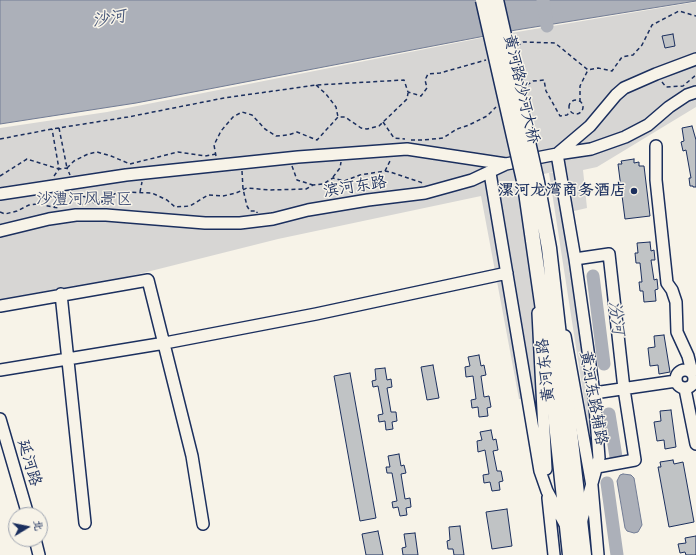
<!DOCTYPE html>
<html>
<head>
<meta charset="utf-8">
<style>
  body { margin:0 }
  #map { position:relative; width:696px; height:555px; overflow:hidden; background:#f7f3e8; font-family:Caveat,"LXGW WenKai TC",sans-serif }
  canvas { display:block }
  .north { position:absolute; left:8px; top:507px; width:40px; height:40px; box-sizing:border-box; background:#f7f3e8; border:1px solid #9fa5b1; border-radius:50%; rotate:80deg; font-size:11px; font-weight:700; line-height:16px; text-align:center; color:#1b2f5e }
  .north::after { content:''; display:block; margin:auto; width:14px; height:18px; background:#1b2f5e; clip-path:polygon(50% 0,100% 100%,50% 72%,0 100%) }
</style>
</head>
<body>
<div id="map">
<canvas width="696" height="555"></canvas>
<div class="north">北</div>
</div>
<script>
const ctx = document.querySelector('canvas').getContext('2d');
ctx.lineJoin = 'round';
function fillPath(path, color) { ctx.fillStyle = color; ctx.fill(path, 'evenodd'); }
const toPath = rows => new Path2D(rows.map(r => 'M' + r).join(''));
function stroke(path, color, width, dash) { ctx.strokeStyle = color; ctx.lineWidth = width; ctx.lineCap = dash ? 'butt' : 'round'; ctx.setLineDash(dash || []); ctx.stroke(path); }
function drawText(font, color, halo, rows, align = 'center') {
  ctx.font = font + ' Caveat,"LXGW WenKai TC",sans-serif'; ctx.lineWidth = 3; ctx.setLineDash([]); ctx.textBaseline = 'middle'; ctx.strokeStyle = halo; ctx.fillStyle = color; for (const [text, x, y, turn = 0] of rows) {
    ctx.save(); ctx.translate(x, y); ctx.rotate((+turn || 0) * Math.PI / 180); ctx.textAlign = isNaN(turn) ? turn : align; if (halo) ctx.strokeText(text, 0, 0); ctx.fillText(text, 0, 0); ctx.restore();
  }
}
const green = toPath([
  [696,2,696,107,597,167,583,170,587,208,574,211,567,170,557,171,513,181,499,181,490,185,526,399,519,399,481,196,278,239,115,280,0,301,0,128,107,112,481,38],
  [556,172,568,245,589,407,594,456,593,457,549,173],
  [497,183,516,183,523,223,531,281,537,335,542,462]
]);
const water = toPath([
  [0,0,696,0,696,1,516,30,136,103,0,124,0,0],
  [623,474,631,475,634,478,642,525,638,532,634,533,627,531,625,528,617,481,620,475,623,474]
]);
const river = toPath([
  [543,0,547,26],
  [593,276,604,364],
  [609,414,616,457],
  [607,483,617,555]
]);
const building = toPath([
  [673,34,675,46,665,48,662,36,673,34],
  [692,126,696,140,696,187,693,187,693,186,690,186,689,178,691,178,686,150,683,151,681,142,684,141,682,128,692,126],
  [634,159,634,163,639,162,639,166,644,166,650,216,625,219,618,164,622,164,621,161,634,159],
  [650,242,651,251,654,250,655,260,651,260,654,280,657,279,658,289,655,290,656,301,644,302,643,291,640,291,639,282,642,282,640,263,636,263,635,253,638,253,637,243,650,242],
  [664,335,670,372,659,374,658,365,650,366,648,348,655,347,654,336,664,335],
  [479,355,481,366,484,365,486,375,481,376,484,397,489,396,491,407,487,408,488,416,479,417,478,407,472,408,471,400,476,399,473,376,466,377,465,367,470,366,468,357,479,355],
  [433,365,439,398,427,400,421,367,433,365],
  [385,368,387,380,391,379,392,387,387,388,391,412,396,412,397,421,392,422,393,429,386,430,385,421,379,422,378,415,383,414,378,386,373,387,372,381,376,380,375,369,385,368],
  [350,373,376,518,360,521,334,376,350,373],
  [671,410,676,447,665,449,664,440,657,441,654,422,661,421,660,411,671,410],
  [491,430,493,440,496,439,498,450,493,451,497,471,501,471,503,481,499,482,500,490,492,491,490,482,484,483,483,475,489,474,485,450,478,452,477,441,482,440,480,432,491,430],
  [399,454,401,466,404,465,406,473,401,474,405,499,410,498,411,507,406,508,407,515,400,516,398,507,393,508,392,502,397,501,392,473,387,473,386,467,390,467,388,456,399,454],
  [673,460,674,464,683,462,694,522,669,527,658,467,661,467,660,462,673,460],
  [507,509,512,546,492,549,486,512,507,509],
  [460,526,464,555,454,555,453,549,448,549,447,541,450,540,449,527,460,526],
  [378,531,383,555,366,555,362,534,378,531],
  [415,533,418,555,403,555,402,548,406,547,404,534,415,533],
  [696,536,696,555,686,555,685,552,680,553,678,544,686,543,685,538,696,536]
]);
const path = toPath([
  [517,46,523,42,555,43,588,70,598,68,612,71,622,57,633,55,642,45,652,25,679,11,696,16],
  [662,82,666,87,683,86,696,75],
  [316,85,326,94,336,107,338,117],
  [527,85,533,81,544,80,546,91,560,116,567,115,570,112],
  '569 107a7 7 0 1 1 14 0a7 7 0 1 1-14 0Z',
  [580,102,580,86,588,70],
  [383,122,394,138,405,139],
  [59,128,67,168],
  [0,139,52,129,128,117,224,98,316,85,404,80,408,92,421,96,427,88,425,80,428,74,440,73,486,60],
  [411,140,423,140,443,138,457,129,469,125,487,116,496,107],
  [216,156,214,145,221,131,233,117,242,112,252,115,265,129,276,136,288,135,297,132,317,140,338,117,345,117,361,128,367,129,379,126,407,99,408,93],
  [292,166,297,180,313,185],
  [67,168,74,161,88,154,97,152,111,156,130,164,178,152,205,156,216,154],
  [242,171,243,189,247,206,250,211,257,211,257,213],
  [385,171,391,159],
  [0,176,27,159,59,169,52,129],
  [54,176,59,169,67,168,70,175],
  [333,177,340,168,341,162],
  [140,192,142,182],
  [69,193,103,201,100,205],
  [79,205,103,201,116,193,123,192,152,193,167,200,175,207,190,206,208,195,223,196,236,193,247,188,269,190,306,189,313,185,323,184,333,178,344,181,360,175,385,171,390,172,423,183],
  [54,208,56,199,65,194],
  [0,212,5,214,17,211,29,205,37,204,58,208]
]);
const minor = toPath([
  [656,146,656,180,667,283,672,290,676,302,677,332,688,356,692,372],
  [490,173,540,471,547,491,565,524],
  [0,194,126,175,298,157,407,149,506,164],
  [0,231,49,219,76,215,106,215,205,223,240,223,273,219,308,210,368,200,425,193,472,180,506,164,557,154,591,149,625,137,648,125,669,107,687,95,696,92],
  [575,259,609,254,624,389,635,460,597,467],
  [61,294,85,523],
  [0,306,148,280,192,456,203,524],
  [538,313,546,469],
  [565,336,592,486,598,555],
  '676 379a9 9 0 1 1 18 0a9 9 0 1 1-18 0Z',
  [0,370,165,343,316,314,507,273],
  [685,389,696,444],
  [594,393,676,381],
  [0,419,28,515],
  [548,498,554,555],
  [581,523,599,458,594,393,575,259,557,154,590,126,616,95,624,88,656,74,696,59],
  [35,539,39,555]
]);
const major = toPath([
  [537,182,549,248,584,555],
  [525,185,547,338,570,555]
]);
const majorBridge = toPath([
  [483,0,525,185],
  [496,0,537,182]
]);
const markers = [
  [634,191,4,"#1b2f5e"]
];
const streetNames = [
  ["黄河路沙河大桥",521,89,77],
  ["滨河东路",355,187,-9],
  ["黄河东路",546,370,-96],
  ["黄河东路辅路",593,398,80],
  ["延河路",29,463,74]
];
const poiNames = [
  ["漯河龙湾商务酒店",626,191]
];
const parkNames = [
  ["沙澧河风景区",84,200]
];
const waterNames = [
  ["沙河",109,19,-10],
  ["汾河",616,318,83]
];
fillPath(green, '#d7d6d4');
fillPath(water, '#acb0b9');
stroke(water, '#727c95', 1);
stroke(river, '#acb0b9', 13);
fillPath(building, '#c0c3c5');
stroke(building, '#1b2f5e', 1);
stroke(minor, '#1b2f5e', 14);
stroke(major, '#1b2f5e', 17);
stroke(path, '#1b2f5e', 1.5, [4, 3]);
stroke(minor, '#f7f3e8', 11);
stroke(major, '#f7f3e8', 14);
stroke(majorBridge, '#1b2f5e', 17, []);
stroke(majorBridge, '#f7f3e8', 14);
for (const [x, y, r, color] of markers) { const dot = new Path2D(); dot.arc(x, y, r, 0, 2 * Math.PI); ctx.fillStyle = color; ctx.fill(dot); stroke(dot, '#f7f3e8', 1.5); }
drawText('16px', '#1b2f5e', '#f7f3e8', streetNames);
drawText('bold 16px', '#1b2f5e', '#f7f3e8', poiNames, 'right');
drawText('16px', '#415076', '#f7f3e8', parkNames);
drawText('italic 17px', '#465679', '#f7f3e8', waterNames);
</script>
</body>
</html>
